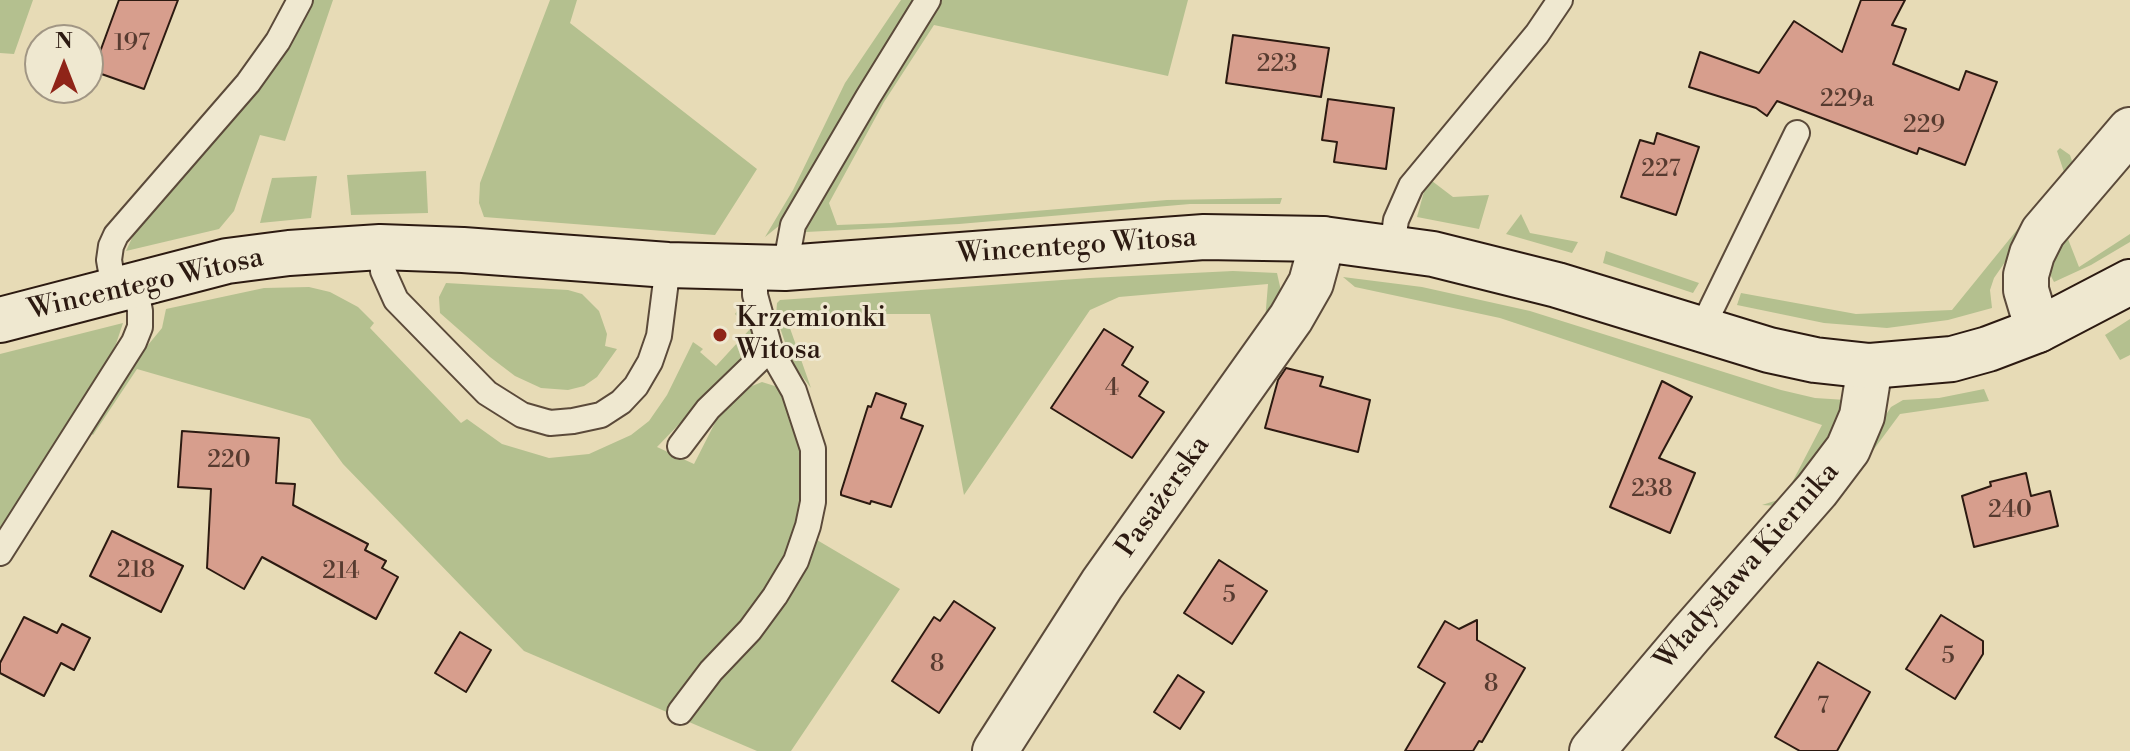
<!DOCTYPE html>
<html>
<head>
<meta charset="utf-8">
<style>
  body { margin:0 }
  #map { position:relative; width:2130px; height:751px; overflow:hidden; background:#e7dbb6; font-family:"Libre Bodoni",serif }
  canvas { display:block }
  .north { position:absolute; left:24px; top:24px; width:80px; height:80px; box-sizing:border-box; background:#efe8d0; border:2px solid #a19684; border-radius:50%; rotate:0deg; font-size:22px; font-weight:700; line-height:32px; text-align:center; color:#2c1a11 }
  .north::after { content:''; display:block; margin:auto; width:28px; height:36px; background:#8f2418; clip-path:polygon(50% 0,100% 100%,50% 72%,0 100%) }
</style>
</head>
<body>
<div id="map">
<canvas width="2130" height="751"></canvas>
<div class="north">N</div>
</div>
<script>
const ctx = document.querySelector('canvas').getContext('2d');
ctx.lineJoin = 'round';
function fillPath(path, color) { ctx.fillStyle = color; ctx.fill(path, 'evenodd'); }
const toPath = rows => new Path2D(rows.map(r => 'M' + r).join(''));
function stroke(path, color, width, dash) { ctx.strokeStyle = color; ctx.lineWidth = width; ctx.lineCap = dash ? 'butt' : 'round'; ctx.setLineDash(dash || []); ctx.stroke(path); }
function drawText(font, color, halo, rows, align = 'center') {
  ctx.font = font + ' "Libre Bodoni",serif'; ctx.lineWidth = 6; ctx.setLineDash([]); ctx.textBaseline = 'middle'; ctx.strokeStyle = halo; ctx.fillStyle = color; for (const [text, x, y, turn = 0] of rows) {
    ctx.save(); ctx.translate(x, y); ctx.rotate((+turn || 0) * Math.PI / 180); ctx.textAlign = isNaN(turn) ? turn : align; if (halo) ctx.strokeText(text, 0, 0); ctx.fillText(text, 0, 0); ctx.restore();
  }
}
const green = toPath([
  [0,0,33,0,14,54,0,53],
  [310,0,333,0,285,141,260,135,234,211,219,229,126,251,138,225],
  [550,0,577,0,570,23,757,169,715,235,484,217,479,203,480,183],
  [901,0,917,0,780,225,765,237,793,190,845,83],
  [939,0,1188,0,1168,76,934,25,884,102,829,203,837,225,891,223,1167,200,1282,198,1280,204,1190,204,959,224,806,232,807,221],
  [2060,148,2070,155,2073,164,1994,278,1990,290,1992,308,1948,320,1887,328,1824,323,1737,305,1741,293,1856,314,1952,310,2064,172,2057,151],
  [2130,151,2130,164,2068,239,2079,267,2130,234,2130,242,2091,265,2054,282,2049,272,2053,255],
  [426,171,428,213,351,215,347,175],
  [317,176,311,218,260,223,272,178],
  [1432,181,1453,197,1489,195,1479,229,1417,217,1425,188],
  [1521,214,1530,233,1578,242,1572,253,1506,234],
  [1606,251,1699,283,1693,293,1603,263],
  [1233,271,1277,273,1281,291,1264,333,1268,284,1119,297,1090,310,964,495,930,314,785,314,811,388,792,363,776,316,777,303,780,300,1090,278],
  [1343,277,1422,287,1530,311,1781,390,1815,398,1846,400,1846,417,1778,506,1762,505,1784,498,1822,425,1500,318,1355,287],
  [446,283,568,290,582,294,599,311,607,334,605,346,617,349,597,377,584,386,568,390,541,388,515,376,490,357,440,313,439,297],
  [309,287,330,292,358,307,374,323,370,328,461,423,467,419,502,444,549,458,589,454,631,435,649,421,667,395,693,342,703,349,700,352,716,366,750,329,735,314,737,311,752,325,753,342,745,356,657,447,694,464,722,409,742,390,762,382,781,388,802,445,806,476,799,527,768,594,669,713,524,651,343,464,310,419,137,369,93,435,87,431,129,368,162,328,166,309,264,288],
  [2130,319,2130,355,2120,360,2105,335],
  [123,323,116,344,103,368,0,529,0,354],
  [1984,389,1989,401,1900,414,1820,522,1819,516,1891,407,1903,400,1939,398],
  [817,540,900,589,791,751,757,751,682,719,795,581]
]);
const building = toPath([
  [119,0,178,0,144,89,93,71,119,0],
  [1861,0,1905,0,1892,25,1906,29,1893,64,1959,90,1966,71,1997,82,1965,165,1919,148,1917,154,1777,101,1767,116,1756,108,1689,87,1700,52,1759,73,1794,21,1842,52,1861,0],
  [1233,35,1329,48,1321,97,1226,83,1233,35],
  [1328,99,1394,108,1386,169,1334,162,1337,142,1322,140,1328,99],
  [1657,133,1699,147,1676,215,1621,197,1640,140,1654,144,1657,133],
  [1104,329,1133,347,1122,365,1148,382,1139,396,1164,412,1132,458,1051,408,1104,329],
  [1286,368,1323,377,1320,386,1370,400,1358,452,1265,428,1278,380,1286,368],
  [1662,381,1692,397,1659,458,1695,473,1670,533,1610,507,1662,381],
  [876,393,906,404,901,418,923,426,891,507,871,501,870,504,841,495,841,492,868,406,871,407,876,393],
  [182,431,279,438,276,483,295,484,293,505,368,544,365,550,386,561,382,568,398,577,376,619,262,557,244,589,207,568,211,489,178,487,182,431],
  [2026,473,2031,496,2050,491,2058,526,1974,547,1962,496,1991,486,1990,482,2026,473],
  [112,531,183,566,161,612,90,576,112,531],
  [1219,560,1267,591,1232,644,1184,613,1219,560],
  [954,601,995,628,939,713,892,681,934,617,940,621,954,601],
  [1941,615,1983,641,1983,654,1955,699,1906,669,1941,615],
  [24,617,57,633,62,624,90,638,74,670,61,663,44,696,0,673,0,663,24,617],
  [1477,620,1477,640,1525,668,1482,742,1479,741,1473,751,1405,751,1445,683,1418,667,1445,621,1459,629,1477,620],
  [460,632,491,650,466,692,435,673,460,632],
  [1818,662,1870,692,1837,751,1800,751,1775,737,1818,662],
  [1178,675,1204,692,1180,729,1154,712,1178,675]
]);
const lane = toPath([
  [380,247,383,271,396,300,487,393,522,415,550,423,573,421,601,415,621,402,636,386,650,362,659,336,668,265],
  [1392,247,1396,220,1411,186,1537,34,1560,0],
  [785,268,793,225,868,97,928,0],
  [114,289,109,260,111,246,116,235,248,83,278,41,300,0],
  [1701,330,1797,133],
  [680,446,708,409,770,349],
  [0,553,134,342,140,327,140,311,135,283],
  [680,712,711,671,750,630,775,596,796,561,808,526,813,502,813,449,794,391,770,349,755,295,755,268]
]);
const street = toPath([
  [2038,330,2026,290,2026,275,2032,254,2043,232,2130,130],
  [995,751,1102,584,1291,318,1311,283,1323,239],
  [1592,751,1690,635,1817,490,1848,449,1862,416,1870,366]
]);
const secondary = toPath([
  [0,320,227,261,289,253,380,247,463,250,668,265,785,268,1204,237,1323,239,1433,254,1557,285,1769,350,1815,360,1870,366,1952,359,1988,349,2038,330,2130,282]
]);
const markers = [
  [720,335,8,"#8f2418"]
];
const numberNames = [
  ["197",132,44],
  ["223",1277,65],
  ["229a",1847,100],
  ["229",1924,126],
  ["227",1661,170],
  ["4",1112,389],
  ["220",229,461],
  ["238",1652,490],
  ["240",2010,511],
  ["218",136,571],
  ["214",341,572],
  ["5",1229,596],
  ["5",1948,657],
  ["8",937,665],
  ["8",1491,685],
  ["7",1823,707]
];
const streetNames = [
  ["Wincentego Witosa",1077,247,-4],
  ["Wincentego Witosa",146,285,-13],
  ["Pasażerska",1164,497,-55],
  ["Władysława Kiernika",1748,567,-49]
];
const poiNames = [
  ["Krzemionki",736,319],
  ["Witosa",736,351]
];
fillPath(green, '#b4c08f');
fillPath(building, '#d79e8d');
stroke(building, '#2c1a11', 2);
stroke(lane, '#5b4a3a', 28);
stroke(street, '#5b4a3a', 48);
stroke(secondary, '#2c1a11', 48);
stroke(lane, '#efe8d0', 24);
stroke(street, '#efe8d0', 44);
stroke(secondary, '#efe8d0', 44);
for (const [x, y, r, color] of markers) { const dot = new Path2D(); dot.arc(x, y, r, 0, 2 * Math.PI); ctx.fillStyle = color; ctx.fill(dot); stroke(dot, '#efe8d0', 3); }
drawText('24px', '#573b30', null, numberNames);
drawText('28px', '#2c1a11', '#efe8d0', streetNames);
drawText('28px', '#2c1a11', '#efe8d0', poiNames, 'left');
</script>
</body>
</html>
